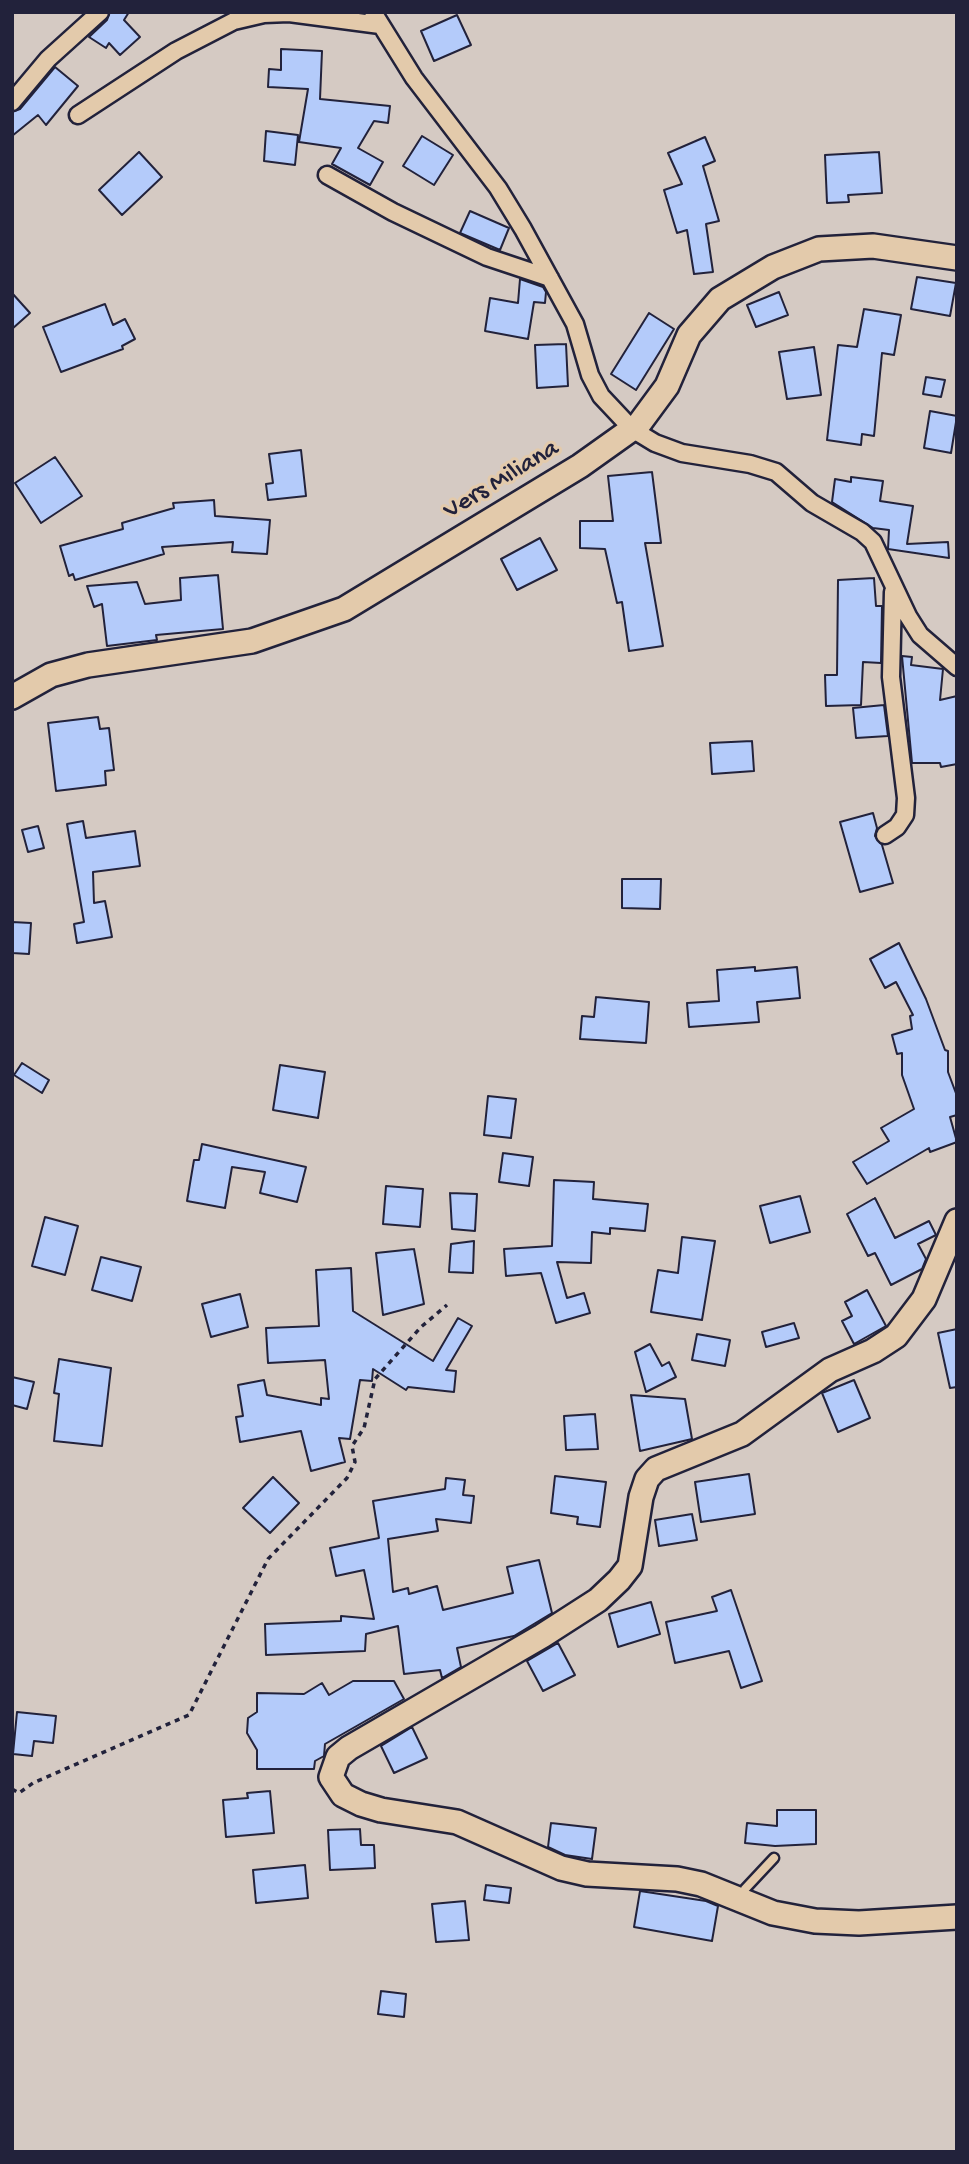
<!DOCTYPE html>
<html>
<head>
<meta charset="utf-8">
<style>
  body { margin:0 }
  #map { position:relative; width:969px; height:2164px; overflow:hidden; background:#d5cac3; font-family:"Gochi Hand",sans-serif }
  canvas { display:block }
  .frame { position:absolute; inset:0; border:14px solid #22223b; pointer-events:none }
</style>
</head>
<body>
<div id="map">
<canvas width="969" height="2164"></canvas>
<div class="frame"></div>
</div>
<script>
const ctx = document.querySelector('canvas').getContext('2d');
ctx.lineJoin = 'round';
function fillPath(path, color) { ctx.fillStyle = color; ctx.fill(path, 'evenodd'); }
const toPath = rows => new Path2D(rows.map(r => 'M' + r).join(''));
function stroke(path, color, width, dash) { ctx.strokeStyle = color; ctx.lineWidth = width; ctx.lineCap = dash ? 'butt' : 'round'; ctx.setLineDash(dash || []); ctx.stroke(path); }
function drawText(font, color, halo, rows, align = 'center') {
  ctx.font = font + ' "Gochi Hand",sans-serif'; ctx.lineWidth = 6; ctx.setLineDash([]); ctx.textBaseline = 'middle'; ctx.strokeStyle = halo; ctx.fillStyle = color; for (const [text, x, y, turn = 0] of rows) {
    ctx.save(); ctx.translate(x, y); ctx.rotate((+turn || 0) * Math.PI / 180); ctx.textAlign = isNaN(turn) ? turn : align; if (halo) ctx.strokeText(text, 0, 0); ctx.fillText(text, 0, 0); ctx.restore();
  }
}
const building = toPath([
  [110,12,129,12,124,20,140,37,120,55,109,43,106,48,89,37,107,20,110,12],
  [457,15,471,45,434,61,421,31,457,15],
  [281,49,322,51,320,99,390,106,388,123,374,121,358,148,383,162,370,185,332,164,341,148,299,142,308,89,268,87,269,69,281,70,281,49],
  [55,67,78,86,46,125,38,115,12,136,12,112,20,109,55,67],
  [266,131,298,135,295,165,264,161,266,131],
  [422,136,453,155,434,185,403,166,422,136],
  [705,137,715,161,703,166,719,221,706,224,713,272,694,274,687,230,677,233,664,190,682,184,668,153,705,137],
  [139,152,162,177,122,215,99,190,139,152],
  [879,152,882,193,848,195,849,202,827,203,825,155,879,152],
  [470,211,509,228,500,250,460,233,470,211],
  [917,277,956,283,950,316,911,309,917,277],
  [520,279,543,287,546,292,545,303,534,302,528,339,485,331,490,298,518,303,520,279],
  [779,292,788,315,756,327,747,305,779,292],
  [12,293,30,313,12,329,12,293],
  [105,304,113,325,125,319,135,339,122,346,123,349,61,372,43,327,105,304],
  [864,309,901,315,894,355,882,353,874,436,862,434,861,445,827,440,838,345,857,347,864,309],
  [649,313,674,329,636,390,611,374,649,313],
  [566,344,568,386,537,388,535,345,566,344],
  [814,347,821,395,787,399,779,352,814,347],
  [926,377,945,380,941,397,923,394,926,377],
  [930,411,957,416,951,453,924,448,930,411],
  [301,450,306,496,268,500,266,484,273,483,269,454,301,450],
  [55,457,82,496,41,523,15,483,55,457],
  [652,472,661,543,645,543,663,646,629,651,622,602,617,603,605,549,580,548,580,521,613,521,608,476,652,472],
  [851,477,883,481,880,501,913,506,907,544,948,542,949,558,888,549,889,530,873,528,832,502,835,479,851,482,851,477],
  [214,500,215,516,270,520,267,554,232,552,233,542,162,547,164,554,75,580,73,574,69,576,60,546,123,529,122,523,174,508,173,503,214,500],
  [540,538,557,570,517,590,501,559,540,538],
  [218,575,223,629,156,635,157,640,107,646,102,604,94,607,87,586,137,582,145,604,181,600,180,578,218,575],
  [874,578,876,606,882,606,881,663,863,662,861,705,826,706,825,675,837,675,838,580,874,578],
  [902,656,912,657,911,665,943,669,940,700,957,696,957,764,941,767,940,763,912,763,902,656],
  [884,705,888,736,856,738,853,708,884,705],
  [98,717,100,729,109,728,114,770,105,771,106,785,56,791,48,723,98,717],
  [752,741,754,771,712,774,710,743,752,741],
  [873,813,877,828,875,836,882,845,893,883,860,892,840,822,873,813],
  [83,821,86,838,135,831,140,866,93,872,94,903,105,901,112,937,77,943,74,924,84,922,67,824,83,821],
  [38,826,44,848,28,852,22,830,38,826],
  [622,879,661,879,660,909,622,908,622,879],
  [12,922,31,923,29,954,12,953,12,922],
  [899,943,926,999,945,1050,948,1051,948,1072,957,1096,957,1115,950,1117,957,1142,930,1152,929,1148,867,1184,853,1162,889,1141,881,1128,914,1109,902,1075,902,1053,897,1054,892,1035,912,1029,910,1016,913,1015,896,982,885,988,870,959,899,943],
  [755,967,755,971,797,967,800,998,757,1002,759,1022,689,1027,687,1003,719,1001,717,970,755,967],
  [596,997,649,1002,646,1043,580,1039,582,1016,594,1017,596,997],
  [22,1063,49,1080,42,1093,14,1075,22,1063],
  [280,1065,325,1072,318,1118,273,1110,280,1065],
  [488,1096,516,1099,511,1138,484,1135,488,1096],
  [202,1144,306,1167,297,1202,260,1193,265,1172,232,1167,225,1208,187,1201,194,1160,199,1160,202,1144],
  [503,1153,533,1157,529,1186,499,1182,503,1153],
  [554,1180,594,1182,593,1199,648,1204,645,1231,610,1228,610,1234,592,1232,591,1263,557,1262,567,1298,584,1293,590,1313,556,1323,541,1273,506,1276,504,1249,552,1246,554,1180],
  [386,1186,423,1189,420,1227,383,1224,386,1186],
  [450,1193,477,1194,475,1231,452,1229,450,1193],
  [800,1196,810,1232,770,1243,760,1206,800,1196],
  [875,1198,895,1238,929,1221,936,1235,918,1244,926,1259,922,1269,891,1285,875,1253,868,1256,847,1214,875,1198],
  [45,1217,78,1226,65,1275,32,1266,45,1217],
  [682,1237,715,1241,702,1320,651,1312,658,1270,678,1273,682,1237],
  [474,1241,473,1273,449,1272,451,1244,474,1241],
  [414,1249,424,1304,383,1315,376,1253,414,1249],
  [101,1257,141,1267,132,1301,92,1290,101,1257],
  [351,1268,353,1311,433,1361,458,1318,472,1326,446,1370,456,1371,454,1392,408,1387,406,1390,373,1369,372,1381,360,1380,350,1439,339,1438,345,1462,311,1471,301,1431,240,1442,236,1417,243,1416,238,1385,264,1380,267,1395,321,1405,321,1398,329,1399,325,1360,268,1363,266,1328,319,1326,316,1270,351,1268],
  [867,1290,886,1326,854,1344,842,1321,852,1316,845,1302,867,1290],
  [240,1294,248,1327,211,1337,202,1304,240,1294],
  [794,1323,799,1338,766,1347,762,1332,794,1323],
  [957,1329,957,1387,950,1388,938,1333,957,1329],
  [697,1334,730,1340,725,1366,692,1360,697,1334],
  [650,1344,662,1366,669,1362,676,1377,646,1392,635,1352,650,1344],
  [59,1359,111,1368,102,1446,54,1441,59,1394,54,1393,59,1359],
  [12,1377,34,1382,27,1409,12,1405,12,1377],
  [854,1380,870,1418,838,1432,822,1393,854,1380],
  [631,1395,685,1399,692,1439,640,1451,631,1395],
  [595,1414,598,1449,566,1450,564,1416,595,1414],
  [749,1474,755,1514,701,1522,695,1482,749,1474],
  [555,1476,606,1482,600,1527,577,1524,578,1517,551,1513,555,1476],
  [273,1477,299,1503,270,1533,243,1508,273,1477],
  [446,1478,465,1480,463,1495,474,1496,471,1523,436,1519,438,1531,388,1539,393,1592,408,1588,409,1594,437,1586,443,1610,513,1593,507,1567,539,1560,552,1613,514,1636,457,1648,461,1667,442,1678,440,1670,404,1674,398,1626,366,1634,365,1651,266,1655,265,1624,341,1621,341,1616,374,1619,364,1570,336,1576,330,1548,379,1538,373,1501,445,1489,446,1478],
  [692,1514,697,1540,659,1546,655,1520,692,1514],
  [731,1590,762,1681,741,1688,729,1651,675,1663,666,1622,717,1611,712,1597,731,1590],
  [651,1602,660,1634,618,1647,609,1614,651,1602],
  [558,1643,575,1675,543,1691,527,1661,558,1643],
  [353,1681,394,1681,404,1699,325,1744,324,1756,315,1761,314,1769,257,1769,257,1750,247,1733,248,1718,257,1712,257,1693,304,1694,322,1683,329,1695,353,1681],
  [17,1712,56,1716,53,1743,34,1741,32,1756,13,1754,17,1712],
  [412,1727,427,1758,394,1773,381,1746,412,1727],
  [270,1791,274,1833,226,1837,223,1800,248,1798,247,1793,270,1791],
  [777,1810,816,1810,816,1844,775,1846,745,1843,747,1823,777,1826,777,1810],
  [551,1823,596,1828,592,1859,565,1855,548,1847,551,1823],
  [360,1829,361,1845,374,1845,375,1868,330,1870,328,1830,360,1829],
  [305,1865,308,1898,256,1903,253,1870,305,1865],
  [486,1885,511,1888,509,1903,484,1900,486,1885],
  [640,1891,706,1901,718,1906,712,1941,634,1927,640,1891],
  [465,1901,469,1940,436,1942,432,1904,465,1901],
  [381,1991,406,1994,404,2017,378,2014,381,1991]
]);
const path = toPath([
  [12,1789,19,1793,33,1783,189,1715,268,1559,347,1478,355,1462,352,1446,364,1428,375,1379,421,1327,447,1305]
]);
const service = toPath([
  [743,1898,745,1889,774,1858]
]);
const minor = toPath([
  [373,12,414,78,498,188,523,229,575,324,590,375,601,396,632,429,655,443,682,453,750,464,776,472,812,503,862,532,873,542,908,616,920,635,957,667],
  [12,102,48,59,100,12],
  [78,115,176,51,234,21,264,14,289,13,380,25],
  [327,175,393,212,487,257,550,278],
  [885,835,897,827,905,815,906,798,891,677,893,592]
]);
const secondary = toPath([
  [12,697,51,675,88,665,252,641,344,609,580,466,639,424,667,386,689,335,720,299,773,267,819,249,873,246,957,258],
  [957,1221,924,1299,896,1336,873,1351,830,1370,742,1434,656,1469,647,1479,641,1497,630,1566,619,1580,598,1600,542,1636,349,1748,338,1757,331,1777,343,1795,361,1804,381,1810,457,1822,561,1868,587,1874,677,1879,701,1884,773,1913,815,1921,859,1923,957,1917]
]);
const streetNames = [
  ["Vers Miliana",502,481,-31]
];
fillPath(building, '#b4cbfa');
stroke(building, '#22223b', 2);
stroke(service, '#22223b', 13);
stroke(minor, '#22223b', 21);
stroke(secondary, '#22223b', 28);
stroke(path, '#22223b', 3.5, [5, 5]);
stroke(service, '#e3caab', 8);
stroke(minor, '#e3caab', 16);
stroke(secondary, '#e3caab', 23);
drawText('26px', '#22223b', '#e3caab', streetNames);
</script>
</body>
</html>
